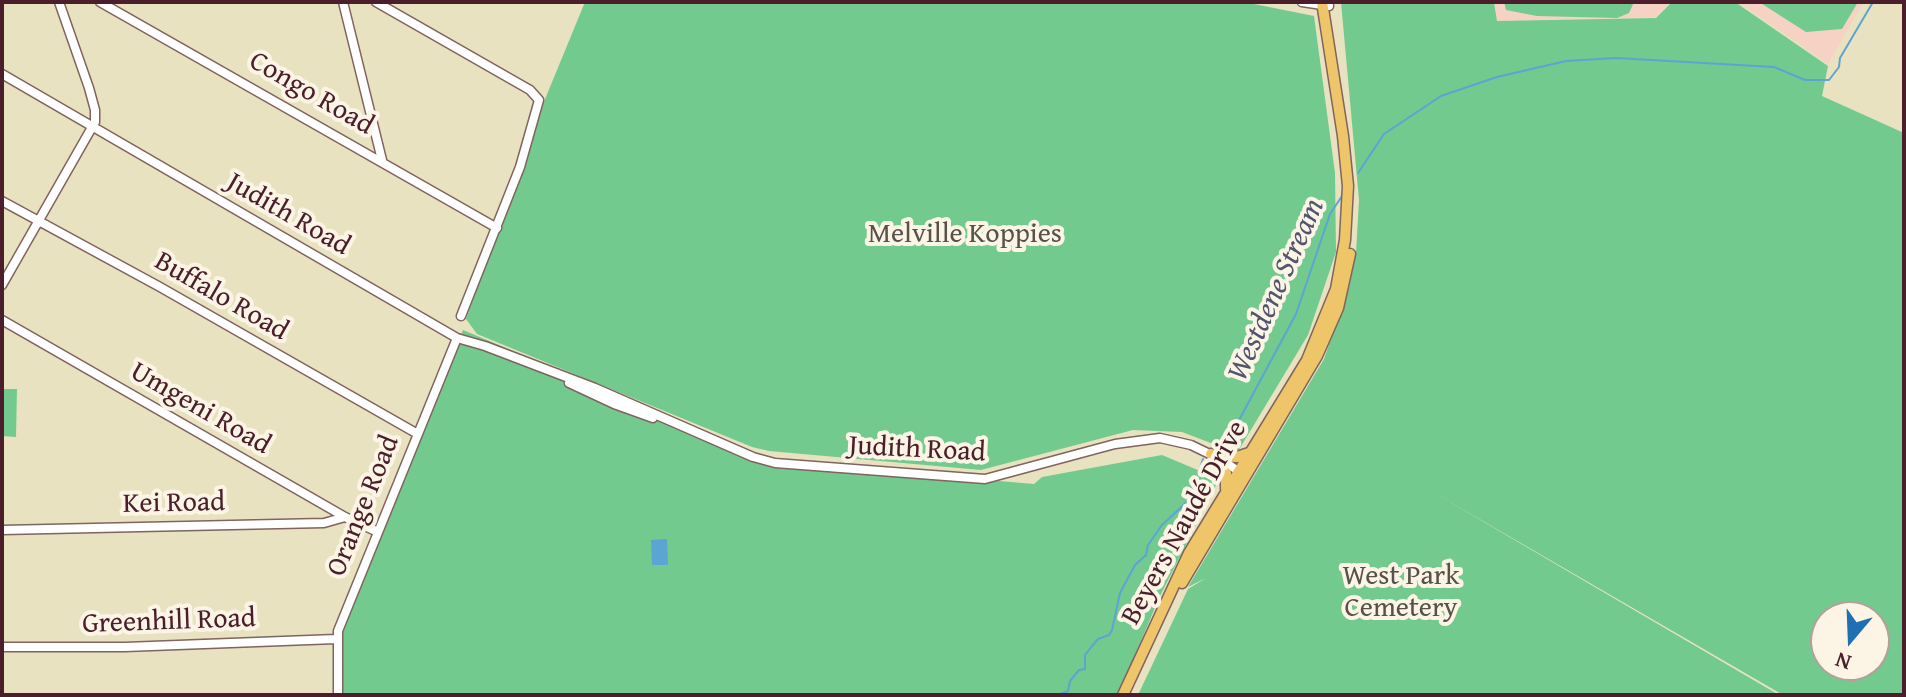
<!DOCTYPE html>
<html>
<head>
<meta charset="utf-8">
<style>
  body { margin:0 }
  #map { position:relative; width:1906px; height:697px; overflow:hidden; background:#e8e2c0; font-family:"Gentium Book Plus",serif }
  canvas { display:block }
  .frame { position:absolute; inset:0; border:4px solid #4a1f2b; pointer-events:none }
  .north { position:absolute; left:1810px; top:601px; width:80px; height:80px; box-sizing:border-box; background:#fcf5e5; border:2px solid #b59f9b; border-radius:50%; rotate:199deg; font-size:22px; font-weight:700; line-height:32px; text-align:center; color:#4a1f2b }
  .north::after { content:''; display:block; margin:auto; width:28px; height:36px; background:#1f6fb2; clip-path:polygon(50% 0,100% 100%,50% 72%,0 100%) }
</style>
</head>
<body>
<div id="map">
<canvas width="1906" height="697"></canvas>
<div class="frame"></div>
<div class="north">N</div>
</div>
<script>
const ctx = document.querySelector('canvas').getContext('2d');
ctx.lineJoin = 'round';
function fillPath(path, color) { ctx.fillStyle = color; ctx.fill(path, 'evenodd'); }
const toPath = rows => new Path2D(rows.map(r => 'M' + r).join(''));
function stroke(path, color, width, dash) { ctx.strokeStyle = color; ctx.lineWidth = width; ctx.lineCap = dash ? 'butt' : 'round'; ctx.setLineDash(dash || []); ctx.stroke(path); }
function drawText(font, color, halo, rows, align = 'center') {
  ctx.font = font + ' "Gentium Book Plus",serif'; ctx.lineWidth = 8; ctx.setLineDash([]); ctx.textBaseline = 'middle'; ctx.strokeStyle = halo; ctx.fillStyle = color; for (const [text, x, y, turn = 0] of rows) {
    ctx.save(); ctx.translate(x, y); ctx.rotate((+turn || 0) * Math.PI / 180); ctx.textAlign = isNaN(turn) ? turn : align; if (halo) ctx.strokeText(text, 0, 0); ctx.fillText(text, 0, 0); ctx.restore();
  }
}
const built = toPath([
  [1495,2,1670,2,1656,17,1497,21],
  [1738,2,1864,2,1828,64]
]);
const green = toPath([
  [585,2,1244,2,1314,16,1335,173,1336,252,1308,335,1237,453,1182,432,1133,430,981,470,769,451,752,447,477,334,466,319,543,104],
  [1341,2,1494,2,1497,21,1656,18,1672,2,1735,2,1828,66,1822,96,1904,133,1904,695,1783,695,1431,491,1779,695,1138,695,1188,589,1206,578,1188,587,1324,359,1349,288,1356,253,1359,200],
  [1826,617,1874,617,1874,665,1826,665],
  [1504,2,1634,2,1629,13,1617,18,1537,16,1506,10],
  [1759,2,1858,2,1842,29,1806,32],
  [463,330,779,462,1034,484,1042,477,1162,455,1219,479,1160,596,1118,695,341,695,341,633,379,528],
  [2,389,17,389,16,437,2,436]
]);
const water = toPath([
  [667,539,668,565,652,565,651,540]
]);
const stream = toPath([
  [1358,173,1384,134,1441,96,1497,77,1566,61,1616,58,1774,67,1805,80,1829,80,1839,67,1840,58,1873,2],
  [1216,447,1238,422,1296,314,1330,214,1342,196],
  [1058,695,1068,691,1070,681,1079,670,1085,669,1085,655,1092,646,1098,639,1109,635,1112,630,1120,593,1135,565,1146,555,1148,545,1162,525,1190,499,1203,459]
]);
const minor = toPath([
  [100,2,497,228],
  [343,2,382,160],
  [376,2,530,90,539,100,520,167,461,316],
  [1302,2,1329,6],
  [2,74,457,338,485,346,595,388,753,457,775,463,985,479,1115,444,1160,438,1191,445,1222,460,1241,473],
  [2,201,160,287,416,433],
  [2,285,95,122,95,110,89,88,59,2],
  [2,320,345,517,378,532],
  [569,383,614,404,653,418],
  [2,530,324,523,345,517],
  [2,647,125,647,336,639],
  [338,695,338,631,457,338]
]);
const major = toPath([
  [1211,454,1226,473,1226,489],
  [1216,456,1237,457,1249,453],
  [1182,583,1317,356,1338,308,1350,254],
  [1123,695,1189,553,1307,360,1336,289,1345,240,1348,186,1343,136,1322,2]
]);
const streetNames = [
  ["Congo Road",311,94,30],
  ["Judith Road",288,215,30],
  ["Buffalo Road",221,297,30],
  ["Umgeni Road",200,409,30],
  ["Judith Road",917,450,3],
  ["Kei Road",174,504,-1],
  ["Orange Road",364,506,-68],
  ["Beyers Naudé Drive",1185,523,-61],
  ["Greenhill Road",169,622,-2]
];
const parkNames = [
  ["Melville Koppies",965,235],
  ["West Park",1401,577],
  ["Cemetery",1401,609]
];
const waterNames = [
  ["Westdene Stream",1277,290,-66]
];
fillPath(built, '#f6d2c4');
fillPath(green, '#72ca8f');
fillPath(water, '#5ba5d3');
stroke(stream, '#5ba5d3', 2);
stroke(minor, '#81635f', 11);
stroke(major, '#81635f', 13);
stroke(minor, '#fff', 8);
stroke(major, '#eec569', 10);
drawText('28px', '#4a1f2b', '#fcf5e5', streetNames);
drawText('28px', '#565249', '#fcf5e5', parkNames);
drawText('italic 30px', '#51556e', '#fcf5e5', waterNames);
</script>
</body>
</html>
